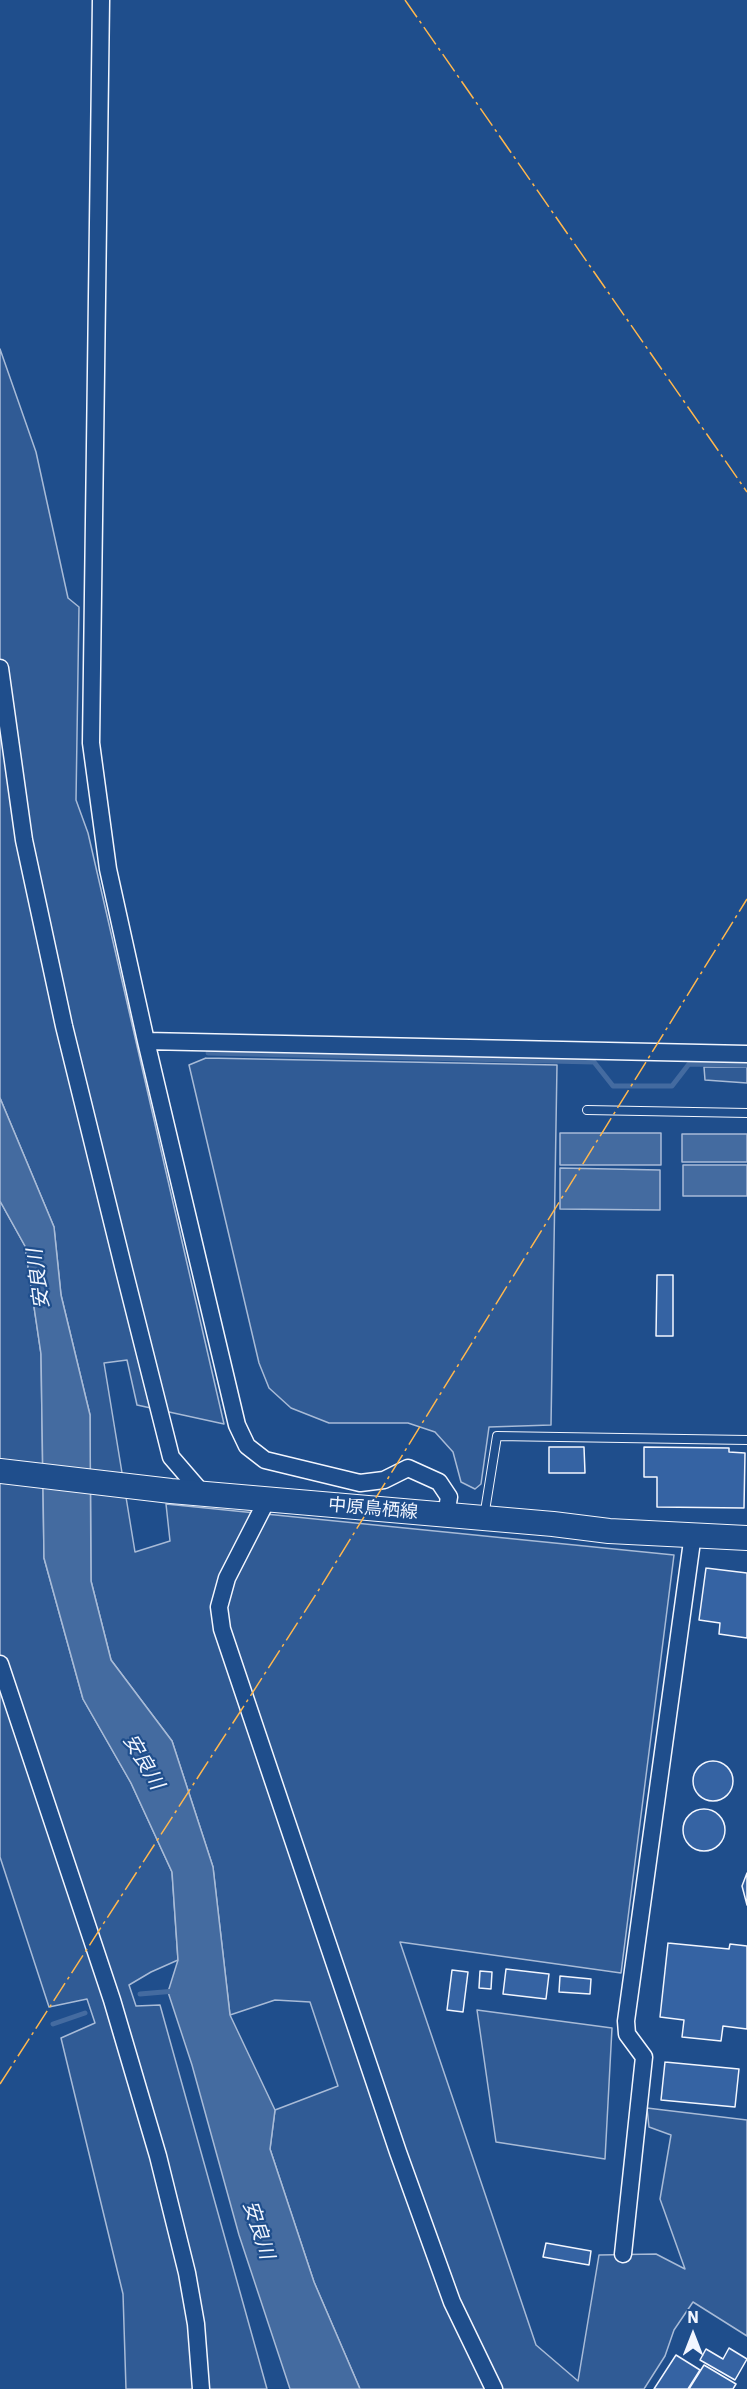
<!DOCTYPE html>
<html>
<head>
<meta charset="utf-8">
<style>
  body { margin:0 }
  #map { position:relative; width:747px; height:2389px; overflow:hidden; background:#1f4e8c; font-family:"IBM Plex Sans",sans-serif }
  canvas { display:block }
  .north { position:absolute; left:663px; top:2305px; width:60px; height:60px; -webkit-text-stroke:4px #1f4e8c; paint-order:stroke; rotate:0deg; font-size:16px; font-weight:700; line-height:24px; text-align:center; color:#f2f6ff }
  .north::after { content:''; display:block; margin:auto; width:21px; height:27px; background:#f2f6ff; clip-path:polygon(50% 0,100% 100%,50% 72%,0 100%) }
</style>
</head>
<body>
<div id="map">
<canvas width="747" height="2389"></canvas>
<div class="north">N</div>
</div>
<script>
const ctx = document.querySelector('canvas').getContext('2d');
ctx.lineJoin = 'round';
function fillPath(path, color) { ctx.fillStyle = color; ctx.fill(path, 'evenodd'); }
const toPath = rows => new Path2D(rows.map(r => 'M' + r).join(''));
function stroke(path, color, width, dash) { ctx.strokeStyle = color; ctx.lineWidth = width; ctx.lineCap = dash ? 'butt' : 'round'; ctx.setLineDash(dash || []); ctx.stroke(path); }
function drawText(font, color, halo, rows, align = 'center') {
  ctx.font = font + ' "IBM Plex Sans","Noto Sans JP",sans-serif'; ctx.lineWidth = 4.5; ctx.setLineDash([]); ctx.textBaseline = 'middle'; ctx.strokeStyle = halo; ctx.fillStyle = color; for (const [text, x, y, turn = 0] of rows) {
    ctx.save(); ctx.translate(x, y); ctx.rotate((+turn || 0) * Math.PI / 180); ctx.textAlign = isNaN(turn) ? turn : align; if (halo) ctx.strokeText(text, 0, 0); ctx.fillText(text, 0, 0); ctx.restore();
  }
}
const built = toPath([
  [0,349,36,452,68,598,79,607,76,800,88,833,224,1424,137,1405,127,1360,104,1363,135,1552,170,1541,166,1504,674,1555,621,1973,400,1942,536,2345,578,2381,599,2255,656,2254,685,2269,660,2199,671,2135,649,2127,647,2108,747,2120,747,2336,693,2302,674,2330,665,2356,644,2389,360,2389,314,2282,270,2149,275,2110,338,2086,310,2002,275,2000,230,2015,213,1867,172,1741,111,1660,91,1581,90,1415,61,1295,54,1227,0,1098,0,349],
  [206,1058,557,1065,551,1425,489,1427,481,1484,475,1489,461,1482,453,1452,435,1432,408,1423,329,1423,291,1408,269,1388,259,1363,189,1065,206,1058],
  [704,1067,747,1067,747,1083,705,1080,704,1067],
  [0,1201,25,1246,41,1354,44,1558,83,1699,131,1783,172,1872,178,1960,151,1972,129,1985,136,2006,160,2005,267,2389,126,2389,123,2294,61,2038,95,2023,87,1999,49,2007,0,1857,0,1201],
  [477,2010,612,2028,605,2159,496,2142,477,2010]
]);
const water = toPath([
  [0,1098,54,1227,61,1295,90,1415,91,1581,111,1660,172,1741,213,1867,230,2015,275,2110,270,2149,314,2282,360,2389,290,2389,239,2235,192,2065,168,1992,178,1960,172,1872,131,1783,83,1699,44,1558,41,1354,25,1246,0,1201,0,1098],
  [560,1133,661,1133,661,1165,560,1165,560,1133],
  [682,1134,747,1134,747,1162,682,1162,682,1134],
  [683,1165,747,1165,747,1196,683,1196,683,1165],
  [560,1168,660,1170,660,1210,560,1209,560,1168]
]);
const stream = toPath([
  [208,1053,594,1062,613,1086,672,1086,689,1064,747,1065],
  [140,1994,175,1991],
  [53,2024,85,2013]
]);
const building = toPath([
  [657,1275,673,1275,673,1336,656,1336,657,1275],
  [549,1447,584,1447,585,1473,549,1473,549,1447],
  [644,1447,729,1448,729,1452,745,1453,744,1508,657,1507,657,1477,644,1477,644,1447],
  [706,1568,747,1573,747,1638,719,1634,720,1623,699,1620,706,1568],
  '693 1781a20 20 0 1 1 40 0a20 20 0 1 1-40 0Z',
  '683 1830a21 21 0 1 1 42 0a21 21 0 1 1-42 0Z',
  [747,1873,747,1905,742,1886,747,1873],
  [668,1943,729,1949,730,1944,747,1946,747,2029,723,2026,721,2041,682,2037,684,2020,660,2017,668,1943],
  [506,1969,549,1974,546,1999,503,1994,506,1969],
  [452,1970,468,1972,463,2012,447,2010,452,1970],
  [480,1971,492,1972,491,1989,479,1988,480,1971],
  [560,1976,591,1979,590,1994,559,1992,560,1976],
  [665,2062,739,2069,735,2107,661,2100,665,2062],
  [546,2243,591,2251,589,2265,543,2257,546,2243],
  [729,2348,747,2359,735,2380,700,2360,706,2349,723,2359,729,2348],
  [676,2355,700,2370,688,2389,654,2389,676,2355],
  [704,2365,736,2384,733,2389,689,2389,704,2365]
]);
const lane = toPath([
  [587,1110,747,1113],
  [484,1517,497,1436,747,1440]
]);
const street = toPath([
  [101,0,91,743,108,869,146,1041,237,1425,247,1446,265,1460,360,1483,384,1480,408,1468,439,1482,449,1497,446,1515],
  [0,668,24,840,64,1026,124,1270,171,1457,203,1494],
  [146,1041,747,1054],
  [267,1500,227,1578,219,1607,222,1629,398,2152,452,2302,494,2389],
  [0,1664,112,2000,158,2156,187,2273,196,2324,201,2389],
  [623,2254,644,2057,627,2034,626,2021,693,1534]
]);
const secondary = toPath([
  [0,1471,171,1491,553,1524,609,1531,747,1538]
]);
const power = toPath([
  [405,0,747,492],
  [0,2084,320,1588,747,899]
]);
const streetNames = [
  ["中原鳥栖線",373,1509,5]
];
const waterNames = [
  ["安良川",39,1279,-97],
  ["安良川",143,1762,60],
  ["安良川",258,2230,72]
];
fillPath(built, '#305b95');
stroke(built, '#a8bbd7', 1.5);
fillPath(water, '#446ba0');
stroke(water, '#a8bbd7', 1.5);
stroke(stream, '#446ba0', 5);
fillPath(building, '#3563a3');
stroke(building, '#f2f6ff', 1.5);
stroke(lane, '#f2f6ff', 10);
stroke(street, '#f2f6ff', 19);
stroke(secondary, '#f2f6ff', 26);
stroke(lane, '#1f4e8c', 8);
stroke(street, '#1f4e8c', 16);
stroke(secondary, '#1f4e8c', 24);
stroke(power, '#ffb74d', 1.5, [21, 4.5, 3, 4.5]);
drawText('18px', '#f2f6ff', '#1f4e8c', streetNames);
drawText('italic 20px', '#f2f6ff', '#1f4e8c', waterNames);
</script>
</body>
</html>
